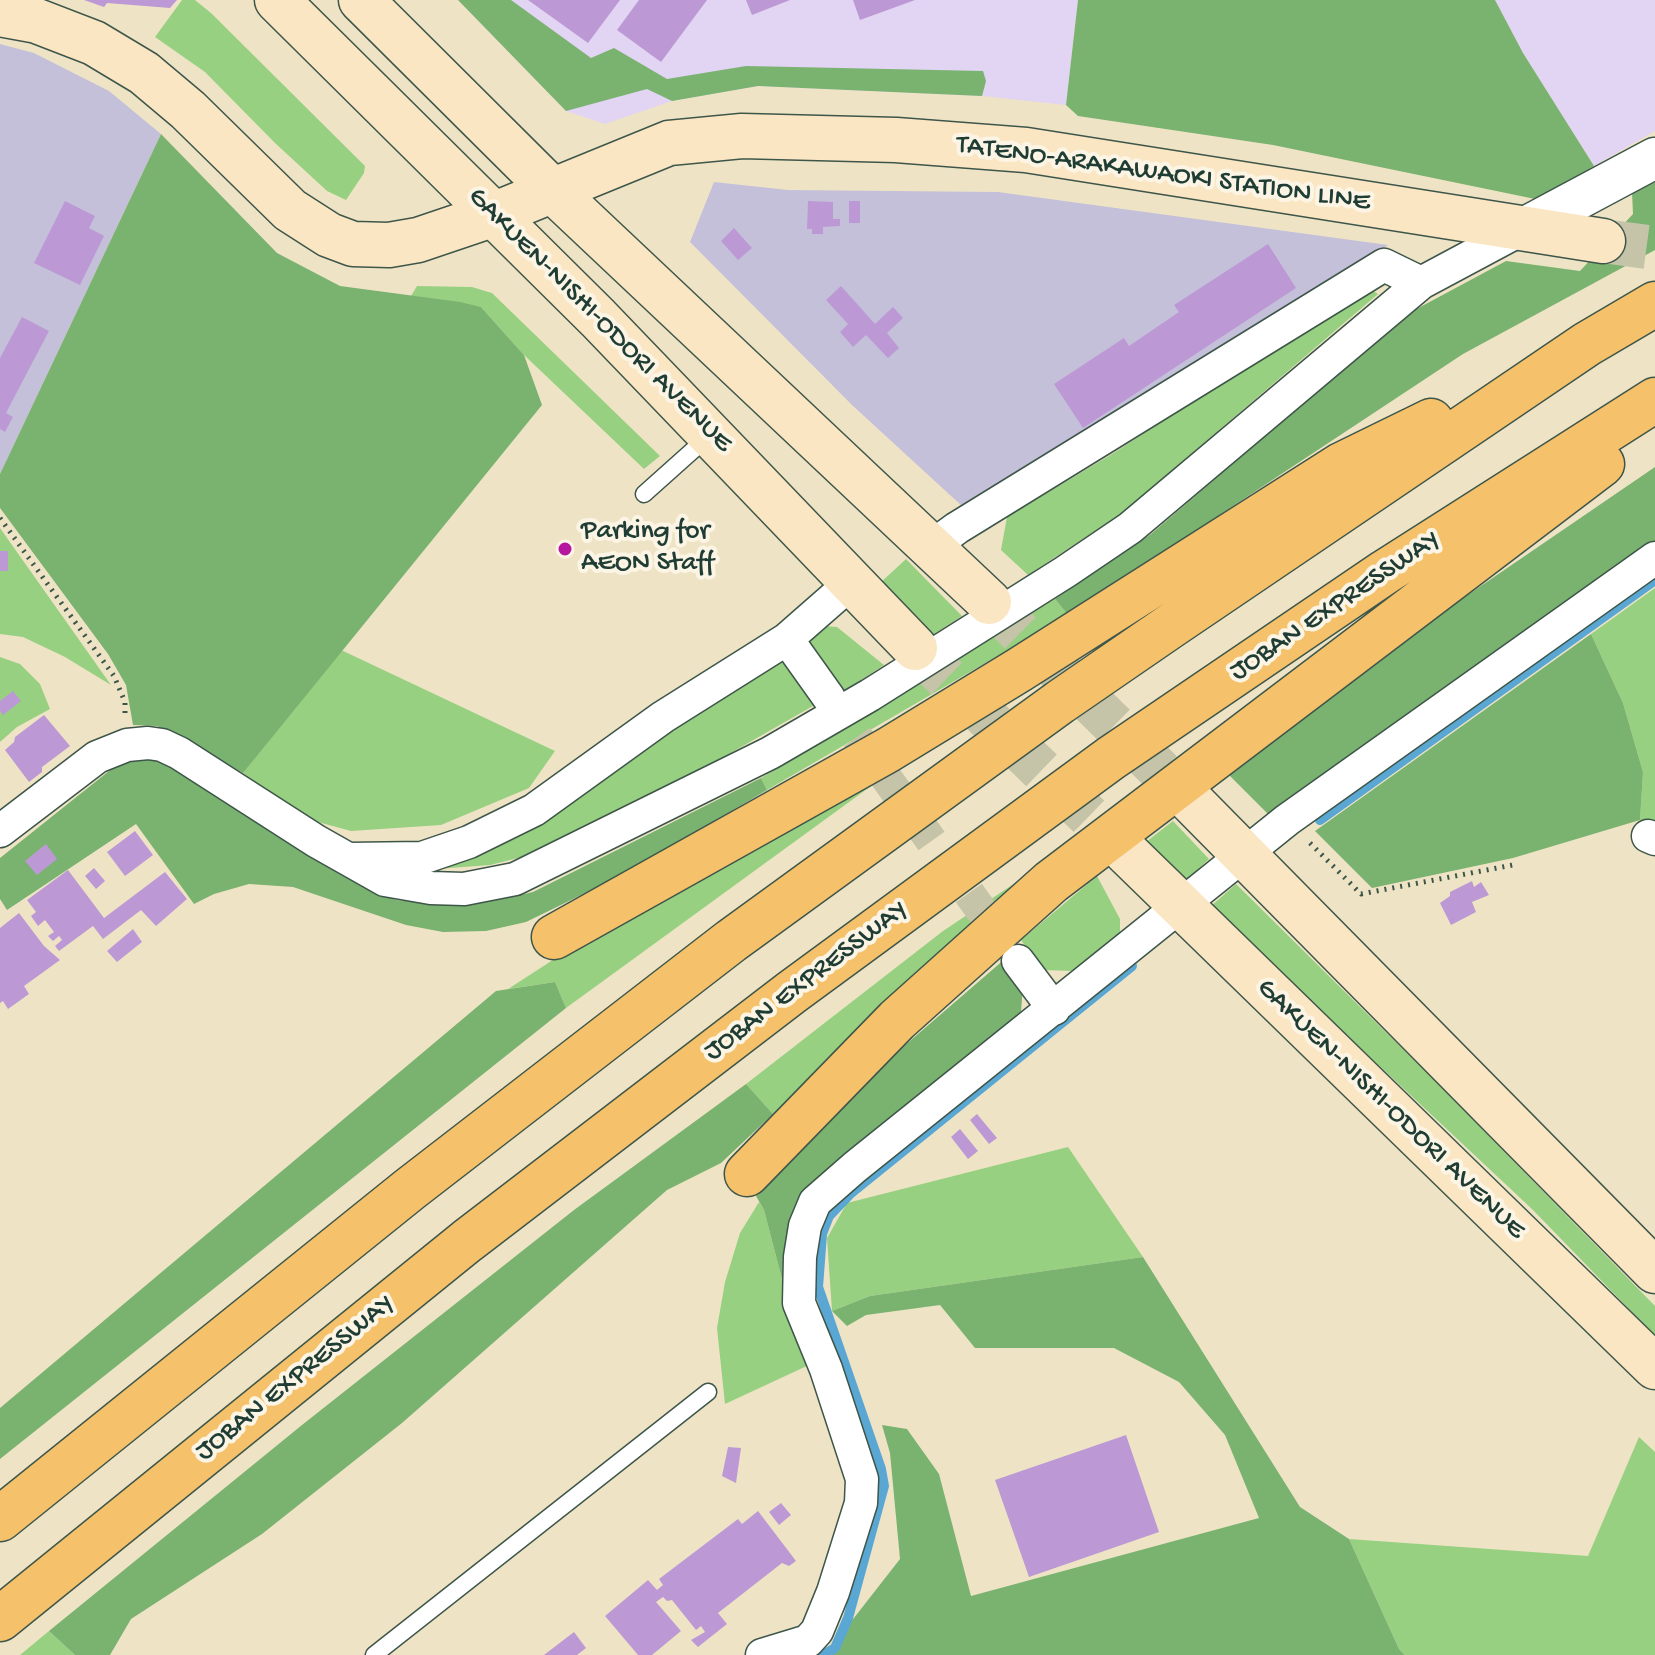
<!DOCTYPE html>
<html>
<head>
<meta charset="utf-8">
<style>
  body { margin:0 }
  canvas { display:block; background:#eee4c5 }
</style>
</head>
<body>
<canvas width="1655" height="1655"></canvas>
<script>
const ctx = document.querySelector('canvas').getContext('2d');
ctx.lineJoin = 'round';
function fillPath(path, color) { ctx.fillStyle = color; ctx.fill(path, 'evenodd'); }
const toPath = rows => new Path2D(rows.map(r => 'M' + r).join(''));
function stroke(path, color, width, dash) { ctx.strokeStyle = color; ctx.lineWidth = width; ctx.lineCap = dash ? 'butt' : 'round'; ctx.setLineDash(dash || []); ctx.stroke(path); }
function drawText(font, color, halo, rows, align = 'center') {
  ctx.font = font + ' "Gochi Hand",sans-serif'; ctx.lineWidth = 8; ctx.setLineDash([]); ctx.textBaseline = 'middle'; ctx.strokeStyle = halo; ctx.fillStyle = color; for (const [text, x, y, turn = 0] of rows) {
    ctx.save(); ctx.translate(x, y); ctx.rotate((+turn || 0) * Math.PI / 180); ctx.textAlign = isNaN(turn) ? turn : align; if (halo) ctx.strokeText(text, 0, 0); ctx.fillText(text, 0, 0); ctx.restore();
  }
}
const built = toPath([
  [458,0,1078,0,1066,105,982,96,758,86,672,101,605,124,566,111],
  [1495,0,1655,0,1655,131,1594,166,1523,53]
]);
const industrial = toPath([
  [0,44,34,53,109,91,161,134,0,474],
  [714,182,788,190,998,192,1388,245,1109,425,963,507,852,405,690,242]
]);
const green = toPath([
  [182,0,195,0,211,13,365,166,364,173,346,200,327,191,275,143,205,72,155,37],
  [417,286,472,287,492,293,660,456,644,469,524,355,481,307,411,296],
  [1369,288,1378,294,1122,513,1028,575,1001,550,1007,517,1112,454],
  [0,528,111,685,65,657,23,637,0,634],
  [906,559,962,616,931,636,880,583],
  [1655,588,1655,824,1640,820,1643,772,1623,703,1591,634],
  [1055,599,1068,615,767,790,761,778],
  [824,626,837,627,884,665,841,693,808,643,813,634],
  [339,649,555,751,529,788,441,825,351,831,303,818,243,773],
  [0,657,20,664,40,684,50,709,17,727,0,742],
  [772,661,795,664,820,702,699,771,530,855,490,865,410,871,495,843,560,812,614,769],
  [900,765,566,1008,555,982,508,989,621,916],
  [1173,821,1209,859,1183,883,1142,845],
  [1063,851,773,1114,746,1084,943,931],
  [1097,876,1120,919,1120,935,1073,971,1042,970,1021,940],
  [1236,884,1439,1085,1655,1306,1655,1336,1533,1210,1210,907],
  [1068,1147,1143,1257,870,1296,832,1311,827,1238,847,1203],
  [759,1202,764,1210,788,1302,809,1365,725,1404,717,1328,725,1282,740,1233],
  [1639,1437,1655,1452,1655,1655,1405,1655,1399,1649,1349,1539,1588,1556],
  [49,1631,75,1655,20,1655]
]);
const forest = toPath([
  [458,0,511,0,591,58,614,48,667,79,746,66,983,71,986,81,982,96,758,86,672,101,647,89,566,111],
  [1078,0,1495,0,1523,53,1594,166,1540,200,1273,145,1078,116,1066,105],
  [161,134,277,253,340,286,460,302,481,307,524,355,542,405,243,773,157,726,133,725,126,685,108,654,0,508,0,474],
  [1655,179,1655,250,1463,354,1068,615,1055,599,1151,534,1409,313,1506,261,1580,271,1633,214,1632,192],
  [1655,467,1655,543,1269,815,1227,773,1317,698],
  [1591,634,1623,703,1643,772,1640,820,1513,858,1372,888,1315,831],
  [137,756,162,762,210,788,292,845,344,876,396,900,444,905,502,899,533,892,761,778,767,790,636,867,569,901,526,922,486,931,443,932,406,925,293,887,249,884,214,894,194,904,136,824,7,910,0,899,0,858,114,767],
  [1006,958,1023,985,1021,1012,848,1153,788,1302,764,1210,756,1196,791,1153,874,1072],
  [555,982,566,1008,0,1459,0,1408,496,991],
  [746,1084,773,1114,721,1163,667,1190,402,1423,262,1534,131,1619,110,1655,75,1655,49,1631,302,1425,574,1210],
  [1143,1257,1300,1507,1349,1539,1399,1649,1405,1655,825,1655,900,1559,890,1453,882,1425,907,1429,939,1474,971,1596,1259,1518,1225,1435,1179,1382,1114,1348,975,1348,940,1305,866,1315,847,1326,832,1311,870,1296]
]);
const stream = toPath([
  [1320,820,1655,580],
  [823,1655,835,1648,848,1618,884,1486,881,1469,818,1287,822,1234,829,1216,851,1193,1132,966]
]);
const building = toPath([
  [84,0,177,0,170,8,107,3,104,7],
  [528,0,620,0,588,43],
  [639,0,707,0,661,62,617,30],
  [746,0,790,0,752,15],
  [853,0,915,0,860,20],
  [65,201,95,216,89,228,104,236,80,285,34,263],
  [808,201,833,202,833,219,840,219,840,226,823,227,823,234,812,234,812,229,807,229],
  [849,201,860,201,860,223,849,223],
  [734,228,752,248,738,260,721,241],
  [1268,244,1296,288,1083,428,1054,384,1124,338,1129,346,1179,312,1174,305],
  [841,286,875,324,893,307,903,318,887,333,899,348,888,358,866,335,853,347,840,332,848,324,826,300],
  [22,317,49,331,6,413,13,417,5,432,0,429,0,358],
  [0,551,8,551,8,571,0,571],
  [13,691,21,701,3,715,0,711,0,701],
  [44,715,70,746,42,767,42,772,29,782,5,750,14,742,15,737],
  [135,831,153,855,125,876,107,852],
  [46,844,57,859,37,875,25,861],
  [94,868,105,881,96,889,85,876],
  [68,870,104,918,165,872,187,899,156,926,141,910,103,939,93,926,59,951,55,946,62,940,59,936,53,941,48,936,54,932,45,920,38,926,31,916,36,912,27,900],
  [1472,881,1474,887,1481,882,1489,895,1472,902,1476,912,1451,925,1440,903,1450,896,1450,892],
  [19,913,44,946,60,960,24,986,29,994,8,1009,3,1001,0,1003,0,928],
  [133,929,142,942,117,962,107,951],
  [977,1114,997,1138,989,1144,970,1120],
  [960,1129,978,1151,968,1159,951,1137],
  [1126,1435,1159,1532,1029,1577,995,1480],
  [728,1447,741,1448,736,1483,722,1476],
  [781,1503,791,1515,779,1525,769,1512],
  [758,1511,796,1561,789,1566,782,1563,718,1613,727,1624,698,1647,691,1640,705,1632,701,1626,696,1630,672,1600,667,1601,663,1597,656,1602,681,1631,652,1655,638,1655,605,1616,648,1580,657,1590,663,1585,659,1579,738,1519,742,1524],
  [574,1632,586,1648,577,1655,544,1655]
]);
const minorTunnel = toPath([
  [829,698,1009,949]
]);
const secondaryTunnel = toPath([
  [1603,241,1655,248],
  [989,602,1191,801],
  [915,648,1126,852]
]);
const path = toPath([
  [0,518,114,676,125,702,125,714],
  [1310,843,1361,894,1513,865]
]);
const service = toPath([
  [644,494,710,435],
  [374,1655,708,1392]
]);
const minor = toPath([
  [931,547,957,528,1384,265,1421,283],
  [787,639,829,698],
  [0,831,97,757,127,745,148,743,162,745,179,753,316,841,385,880,431,888,464,889,515,879,770,753,870,695,1065,572,1130,528,1421,283,1522,229],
  [1648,836,1655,839],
  [349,859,422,858,469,842,534,810,663,717,787,639,852,582],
  [1018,961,1054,1009],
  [762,1655,808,1641,817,1631,833,1592,861,1503,862,1479,826,1369,799,1303,800,1257,805,1226,815,1202,855,1167,1287,820,1655,558]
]);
const tertiary = toPath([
  [1522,229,1655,158]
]);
const secondary = toPath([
  [277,0,598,318,915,648],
  [361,0,552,190,989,602],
  [0,14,37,21,94,43,144,73,188,110,290,210,329,235,353,244,389,245,418,240,495,214,669,143,742,136,896,140,1026,150,1603,241],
  [1191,801,1655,1271],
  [1126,852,1655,1367]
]);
const motorway = toPath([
  [554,937,888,750,1019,670,1341,465,1431,421],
  [747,1174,897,1020,1051,882,1602,464],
  [0,1519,410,1189,731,941,1060,702,1172,625,1587,344,1655,304],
  [0,1619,467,1241,792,992,1111,758,1385,572,1655,400]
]);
const markers = [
  [565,549,8,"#b5179e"]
];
const streetNames = [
  ["TATENO-ARAKAWAOKI STATION LINE",1163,175,8],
  ["GAKUEN-NISHI-ODORI AVENUE",599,321,45],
  ["JOBAN EXPRESSWAY",1336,607,-34],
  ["JOBAN EXPRESSWAY",807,982,-37],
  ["GAKUEN-NISHI-ODORI AVENUE",1390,1110,44],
  ["JOBAN EXPRESSWAY",296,1379,-39]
];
const poiNames = [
  ["Parking for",581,533],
  ["AEON Staff",581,565]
];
fillPath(built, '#e2d4f3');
fillPath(industrial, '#c5c0da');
fillPath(green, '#98d082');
fillPath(forest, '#7ab270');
stroke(stream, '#5ba7d4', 10);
fillPath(building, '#bc99d5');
stroke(minorTunnel, '#c5c3a8', 32, [32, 16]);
stroke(secondaryTunnel, '#c5c3a8', 44, [44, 22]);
stroke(service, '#3e564a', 19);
stroke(minor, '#3e564a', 35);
stroke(tertiary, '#3e564a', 43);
stroke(secondary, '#3e564a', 47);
stroke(motorway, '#3e564a', 47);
stroke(path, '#3e564a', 5, [2, 6]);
stroke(service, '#fff', 16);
stroke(minor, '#fff', 32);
stroke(tertiary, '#fff', 40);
stroke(secondary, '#fbe6c4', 44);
stroke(motorway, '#f5c16b', 44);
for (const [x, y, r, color] of markers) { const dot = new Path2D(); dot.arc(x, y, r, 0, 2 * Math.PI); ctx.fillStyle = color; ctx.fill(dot); stroke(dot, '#fcf5e5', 3); }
drawText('28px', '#1f3d34', '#fcf5e5', streetNames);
drawText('28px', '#1f3d34', '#fcf5e5', poiNames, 'left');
</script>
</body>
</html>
